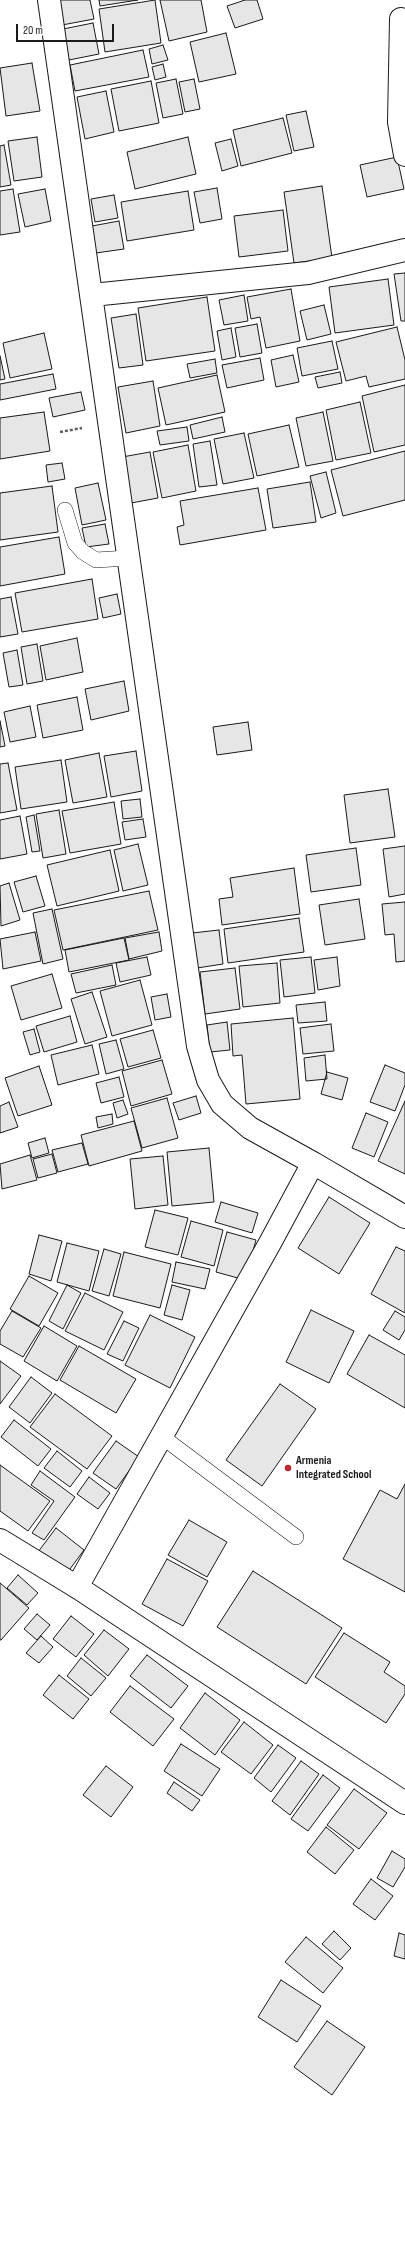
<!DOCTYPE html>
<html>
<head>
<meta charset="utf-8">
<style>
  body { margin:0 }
  #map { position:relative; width:405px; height:2251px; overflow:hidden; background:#fff; font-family:"Sofia Sans Condensed",sans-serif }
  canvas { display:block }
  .scale { position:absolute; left:16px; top:24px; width:98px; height:18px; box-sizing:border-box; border:2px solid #1a1a1a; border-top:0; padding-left:5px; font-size:12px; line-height:14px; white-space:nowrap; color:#1a1a1a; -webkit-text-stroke:3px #fff; paint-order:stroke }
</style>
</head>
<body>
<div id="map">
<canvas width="405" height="2251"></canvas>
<div class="scale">20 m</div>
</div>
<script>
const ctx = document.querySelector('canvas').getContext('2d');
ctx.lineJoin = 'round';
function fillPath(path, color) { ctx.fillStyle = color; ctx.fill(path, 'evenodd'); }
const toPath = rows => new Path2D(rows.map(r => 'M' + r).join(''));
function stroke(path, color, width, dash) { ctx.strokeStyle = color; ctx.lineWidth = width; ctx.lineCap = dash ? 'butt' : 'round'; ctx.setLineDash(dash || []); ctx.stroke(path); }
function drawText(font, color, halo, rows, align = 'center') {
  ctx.font = font + ' "Sofia Sans Condensed",sans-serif'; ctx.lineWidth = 3; ctx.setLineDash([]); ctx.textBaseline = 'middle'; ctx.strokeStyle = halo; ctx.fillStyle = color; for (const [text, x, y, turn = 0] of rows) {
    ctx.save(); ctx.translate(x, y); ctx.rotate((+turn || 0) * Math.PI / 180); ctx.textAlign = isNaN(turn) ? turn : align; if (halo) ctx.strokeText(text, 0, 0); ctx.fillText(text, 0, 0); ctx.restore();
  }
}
const building = toPath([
  [57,0,90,0,94,19,62,25,57,0],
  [99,0,138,0,100,6,99,0],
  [155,0,161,43,105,52,99,9,155,0],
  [160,0,201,0,207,32,169,41,160,0],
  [245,0,257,0,263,19,235,28,227,6,245,0],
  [93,23,99,54,69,60,63,29,93,23],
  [226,33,236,74,199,82,190,42,226,33],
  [163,45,168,60,152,64,149,49,163,45],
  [143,50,149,77,75,91,70,65,143,50],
  [32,63,40,111,6,116,0,68,32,63],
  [163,64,166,77,155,80,152,67,163,64],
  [176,79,183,114,163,118,156,83,176,79],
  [194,79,200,109,185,112,179,82,194,79],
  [151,81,159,123,119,131,111,89,151,81],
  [106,91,114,132,85,139,77,97,106,91],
  [306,111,314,147,294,151,286,115,306,111],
  [283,118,292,153,241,166,233,130,283,118],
  [37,137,42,177,14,181,8,141,37,137],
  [188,137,196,174,135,189,127,152,188,137],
  [231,139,238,166,222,171,215,143,231,139],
  [4,145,11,185,0,187,0,146,4,145],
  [397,157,404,189,367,197,360,165,397,157],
  [322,186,332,258,294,263,284,192,322,186],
  [217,188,222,219,200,223,194,192,217,188],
  [13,189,20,232,0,235,0,191,13,189],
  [45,189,51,221,25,227,18,194,45,189],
  [188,191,194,230,127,241,121,202,188,191],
  [114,195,118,218,95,222,91,199,114,195],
  [283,210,288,251,239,257,234,216,283,210],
  [119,221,124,249,96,253,92,226,119,221],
  [405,273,405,321,401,321,394,274,405,273],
  [388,279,394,325,335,333,329,287,388,279],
  [291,289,300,341,266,348,260,317,251,319,247,297,291,289],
  [244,295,248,321,224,325,219,300,244,295],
  [207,297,215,351,146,361,138,308,207,297],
  [324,305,331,334,307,340,300,311,324,305],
  [136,314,143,365,119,368,111,318,136,314],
  [257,324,262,353,240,357,235,328,257,324],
  [397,327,405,360,405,379,369,387,366,376,346,381,336,342,397,327],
  [231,328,236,357,222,360,217,331,231,328],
  [44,333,52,369,10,378,3,343,44,333],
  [332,341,338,369,302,376,297,348,332,341],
  [293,355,299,382,276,387,271,360,293,355],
  [0,356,5,379,0,380,0,356],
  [260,358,264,380,227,388,222,365,260,358],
  [215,359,217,373,190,378,187,364,215,359],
  [340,372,342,383,318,388,315,377,340,372],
  [53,374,56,389,0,400,0,384,53,374],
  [217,375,225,412,166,425,158,388,217,375],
  [153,381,160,426,126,433,118,387,153,381],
  [405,385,405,445,374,452,362,396,405,385],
  [81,392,85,410,53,417,49,398,81,392],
  [360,402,371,453,336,460,326,410,360,402],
  [44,412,50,451,0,459,0,418,44,412],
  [323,412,333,461,306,466,296,418,323,412],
  [222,417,225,432,193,439,190,425,222,417],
  [289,425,299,467,257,476,248,434,289,425],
  [187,427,189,441,160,445,157,431,187,427],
  [244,433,254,478,223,484,214,439,244,433],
  [210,441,217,485,199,487,193,444,210,441],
  [188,445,196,491,162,498,153,452,188,445],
  [405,451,405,500,343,516,331,470,405,451],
  [150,452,158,498,131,503,122,457,150,452],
  [62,463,65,479,48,482,46,465,62,463],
  [326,472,336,513,321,518,310,476,326,472],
  [310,482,316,522,273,528,267,489,310,482],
  [98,483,106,520,82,525,75,488,98,483],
  [52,486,58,532,0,540,0,493,52,486],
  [258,488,266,530,180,545,177,527,184,525,180,501,258,488],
  [105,524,109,544,86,547,82,528,105,524],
  [59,537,65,574,0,586,0,547,59,537],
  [92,579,98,619,22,632,15,593,92,579],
  [117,594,121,614,103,618,99,598,117,594],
  [11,597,18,634,0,637,0,599,11,597],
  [77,638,83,672,46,680,40,646,77,638],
  [37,644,43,681,27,684,21,647,37,644],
  [17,650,23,685,9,687,3,653,17,650],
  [124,681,129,711,91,720,85,689,124,681],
  [77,697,83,730,43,738,37,705,77,697],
  [30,706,36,737,10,742,4,712,30,706],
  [0,721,5,746,0,747,0,721],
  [248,722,252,750,217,755,213,727,248,722],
  [136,751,142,791,111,797,104,756,136,751],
  [99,753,107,797,73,803,65,760,99,753],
  [61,760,67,802,21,809,15,767,61,760],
  [8,763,17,810,0,813,0,764,8,763],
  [388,789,395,837,350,843,344,795,388,789],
  [140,799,142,817,123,819,121,801,140,799],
  [114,802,121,844,70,853,62,811,114,802],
  [59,810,66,854,43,858,36,814,59,810],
  [34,815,40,851,32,852,26,817,34,815],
  [20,816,27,854,0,859,0,820,20,816],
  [143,819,146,837,125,840,122,822,143,819],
  [138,844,148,885,123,891,114,850,138,844],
  [405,846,405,894,389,897,383,849,405,846],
  [356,848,361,885,311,892,306,855,356,848],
  [110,850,119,891,57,906,47,865,110,850],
  [294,868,300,914,222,925,219,899,233,897,230,878,294,868],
  [36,876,45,906,23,912,14,882,36,876],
  [9,883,20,920,1,926,0,886,9,883],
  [149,891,158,930,63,950,54,910,149,891],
  [359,899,365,939,325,945,319,905,359,899],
  [405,902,405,961,396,962,394,934,385,935,382,904,405,902],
  [52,909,63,959,43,964,33,913,52,909],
  [299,918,304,952,228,963,224,929,299,918],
  [219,930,223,964,197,968,192,933,219,930],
  [35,932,41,961,3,969,0,939,35,932],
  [159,932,162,951,129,959,125,938,159,932],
  [124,938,129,960,69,972,65,950,124,938],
  [147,957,151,975,120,982,116,963,147,957],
  [311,957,315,993,284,997,280,960,311,957],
  [337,957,340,986,318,990,314,960,337,957],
  [277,963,280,1003,243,1007,239,966,277,963],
  [112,965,116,985,76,993,71,974,112,965],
  [235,968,240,1009,205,1014,200,972,235,968],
  [52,974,62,1008,21,1020,11,986,52,974],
  [140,980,152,1025,112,1036,100,991,140,980],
  [92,992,107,1037,85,1044,71,999,92,992],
  [167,994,171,1017,155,1020,151,997,167,994],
  [325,1002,327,1021,298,1023,296,1005,325,1002],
  [70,1016,77,1042,44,1052,36,1026,70,1016],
  [293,1018,300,1099,246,1104,242,1055,233,1056,231,1024,293,1018],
  [227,1022,230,1050,210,1052,207,1025,227,1022],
  [331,1024,334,1051,303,1054,300,1028,331,1024],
  [34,1029,40,1052,30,1055,23,1032,34,1029],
  [153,1030,161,1058,128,1067,120,1039,153,1030],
  [116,1040,124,1069,106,1074,99,1044,116,1040],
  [92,1045,99,1074,58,1085,51,1055,92,1045],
  [325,1055,327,1079,306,1081,304,1058,325,1055],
  [162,1060,172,1094,131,1106,122,1071,162,1060],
  [385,1065,405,1073,405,1085,395,1111,370,1102,385,1065],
  [39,1066,52,1105,18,1116,5,1078,39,1066],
  [327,1072,348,1078,342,1100,321,1094,327,1072],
  [119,1077,124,1097,101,1103,96,1083,119,1077],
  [196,1096,201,1113,179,1120,173,1103,196,1096],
  [167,1098,178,1138,142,1148,131,1108,167,1098],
  [123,1100,128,1114,117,1118,113,1103,123,1100],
  [405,1101,405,1174,378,1161,405,1101],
  [9,1102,18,1127,0,1133,0,1106,9,1102],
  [366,1113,388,1122,374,1157,352,1148,366,1113],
  [112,1114,113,1124,98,1128,96,1117,112,1114],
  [134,1121,142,1151,89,1166,81,1135,134,1121],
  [45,1138,49,1153,32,1158,28,1143,45,1138],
  [82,1143,88,1164,58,1172,52,1150,82,1143],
  [209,1148,214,1202,172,1206,167,1152,209,1148],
  [52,1154,57,1173,38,1178,33,1159,52,1154],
  [30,1155,37,1180,2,1189,0,1164,30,1155],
  [163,1156,168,1205,135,1209,130,1159,163,1156],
  [329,1197,370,1223,339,1274,298,1248,329,1197],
  [221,1202,258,1213,252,1233,215,1222,221,1202],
  [155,1210,188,1218,178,1255,145,1247,155,1210],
  [191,1221,223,1230,214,1266,181,1257,191,1221],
  [227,1232,256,1240,245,1280,216,1272,227,1232],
  [39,1235,62,1241,51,1281,29,1274,39,1235],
  [67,1243,99,1251,89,1291,57,1282,67,1243],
  [396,1247,405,1251,405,1313,371,1294,396,1247],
  [104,1249,121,1254,109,1296,92,1291,104,1249],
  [124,1252,171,1264,160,1308,113,1296,124,1252],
  [176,1262,210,1269,205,1289,172,1282,176,1262],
  [29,1276,58,1293,39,1326,10,1309,29,1276],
  [67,1285,81,1293,63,1329,49,1321,67,1285],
  [172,1285,190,1290,182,1320,164,1315,172,1285],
  [85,1293,123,1312,104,1350,65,1331,85,1293],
  [311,1310,354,1331,329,1383,286,1362,311,1310],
  [12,1311,41,1328,23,1357,0,1344,0,1331,12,1311],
  [395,1311,405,1317,405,1330,399,1340,383,1330,395,1311],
  [150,1315,195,1337,170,1388,125,1365,150,1315],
  [124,1321,139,1328,123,1361,107,1354,124,1321],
  [44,1326,77,1346,57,1381,24,1361,44,1326],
  [369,1335,405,1355,405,1408,347,1374,369,1335],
  [79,1346,136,1379,116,1413,60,1380,79,1346],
  [0,1361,21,1376,0,1404,0,1361],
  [31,1377,52,1393,30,1423,9,1407,31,1377],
  [280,1384,316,1409,262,1486,226,1460,280,1384],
  [55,1394,112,1436,87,1469,30,1427,55,1394],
  [14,1420,51,1449,38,1466,1,1437,14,1420],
  [116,1441,139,1457,116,1489,93,1473,116,1441],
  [57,1451,82,1471,70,1487,44,1468,57,1451],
  [0,1465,50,1501,28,1531,0,1511,0,1465],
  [40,1471,75,1497,44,1540,32,1533,54,1501,31,1485,40,1471],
  [89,1477,110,1493,98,1509,77,1494,89,1477],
  [405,1484,405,1592,343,1559,380,1490,397,1499,405,1484],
  [189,1520,227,1542,207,1577,168,1555,189,1520],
  [56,1528,84,1550,64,1577,35,1556,56,1528],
  [167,1559,208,1581,183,1626,142,1604,167,1559],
  [253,1571,342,1628,306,1684,217,1627,253,1571],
  [18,1575,38,1593,27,1605,7,1588,18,1575],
  [0,1583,29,1608,1,1640,0,1640,0,1583],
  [37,1614,50,1625,37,1640,24,1629,37,1614],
  [71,1616,94,1634,76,1657,53,1639,71,1616],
  [104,1630,129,1649,108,1676,84,1655,104,1630],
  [344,1633,390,1662,384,1672,405,1686,405,1694,386,1723,315,1677,344,1633],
  [41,1636,53,1647,39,1663,26,1653,41,1636],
  [147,1655,188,1686,171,1708,130,1676,147,1655],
  [81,1658,106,1678,91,1696,67,1676,81,1658],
  [59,1675,89,1699,73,1719,43,1695,59,1675],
  [130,1686,174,1719,153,1746,110,1712,130,1686],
  [205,1693,240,1720,215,1755,180,1728,205,1693],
  [244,1722,273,1745,251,1774,221,1752,244,1722],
  [181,1744,220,1769,202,1796,164,1771,181,1744],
  [278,1745,296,1758,271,1792,254,1778,278,1745],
  [301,1761,319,1774,290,1815,272,1801,301,1761],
  [106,1766,133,1787,111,1817,83,1795,106,1766],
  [323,1775,340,1788,308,1831,291,1819,323,1775],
  [174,1782,200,1800,192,1811,167,1793,174,1782],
  [354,1789,387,1813,359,1849,327,1825,354,1789],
  [326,1827,354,1850,335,1874,307,1852,326,1827],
  [392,1851,405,1859,405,1867,393,1887,377,1878,392,1851],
  [371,1879,393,1896,375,1920,353,1904,371,1879],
  [334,1931,351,1948,340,1960,322,1944,334,1931],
  [399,1933,405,1935,405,1959,394,1956,399,1933],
  [306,1937,343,1968,323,1993,285,1962,306,1937],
  [281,1980,321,2006,297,2042,258,2017,281,1980],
  [327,2021,365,2047,332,2095,294,2067,327,2021]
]);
const path = toPath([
  [60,432,82,428]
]);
const lane = toPath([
  [65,510,75,543,83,552,96,560,128,558],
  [161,1436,296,1537]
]);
const street = toPath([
  [49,0,198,1046,208,1080,222,1104,250,1128,313,1163,270,1243,77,1587],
  [401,19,399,122,405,155],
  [92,295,308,273,405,250],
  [313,1163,405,1217]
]);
const secondary = toPath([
  [0,1540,77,1587,405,1803]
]);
const markers = [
  [288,1468,4,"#c62828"]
];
const poiNames = [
  ["Armenia",296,1461],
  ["Integrated School",296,1475]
];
fillPath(building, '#e6e6e6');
stroke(building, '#1a1a1a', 1);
stroke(lane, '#1a1a1a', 16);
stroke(street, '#1a1a1a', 24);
stroke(secondary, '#1a1a1a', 24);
stroke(path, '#5f5f5f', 2.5, [3, 2]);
stroke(lane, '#fff', 15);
stroke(street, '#fff', 22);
stroke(secondary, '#fff', 22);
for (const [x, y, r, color] of markers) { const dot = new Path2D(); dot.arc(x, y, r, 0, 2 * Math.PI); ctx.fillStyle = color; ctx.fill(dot); stroke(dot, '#fff', 1.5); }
drawText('bold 12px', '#1a1a1a', '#fff', poiNames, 'left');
</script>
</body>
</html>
